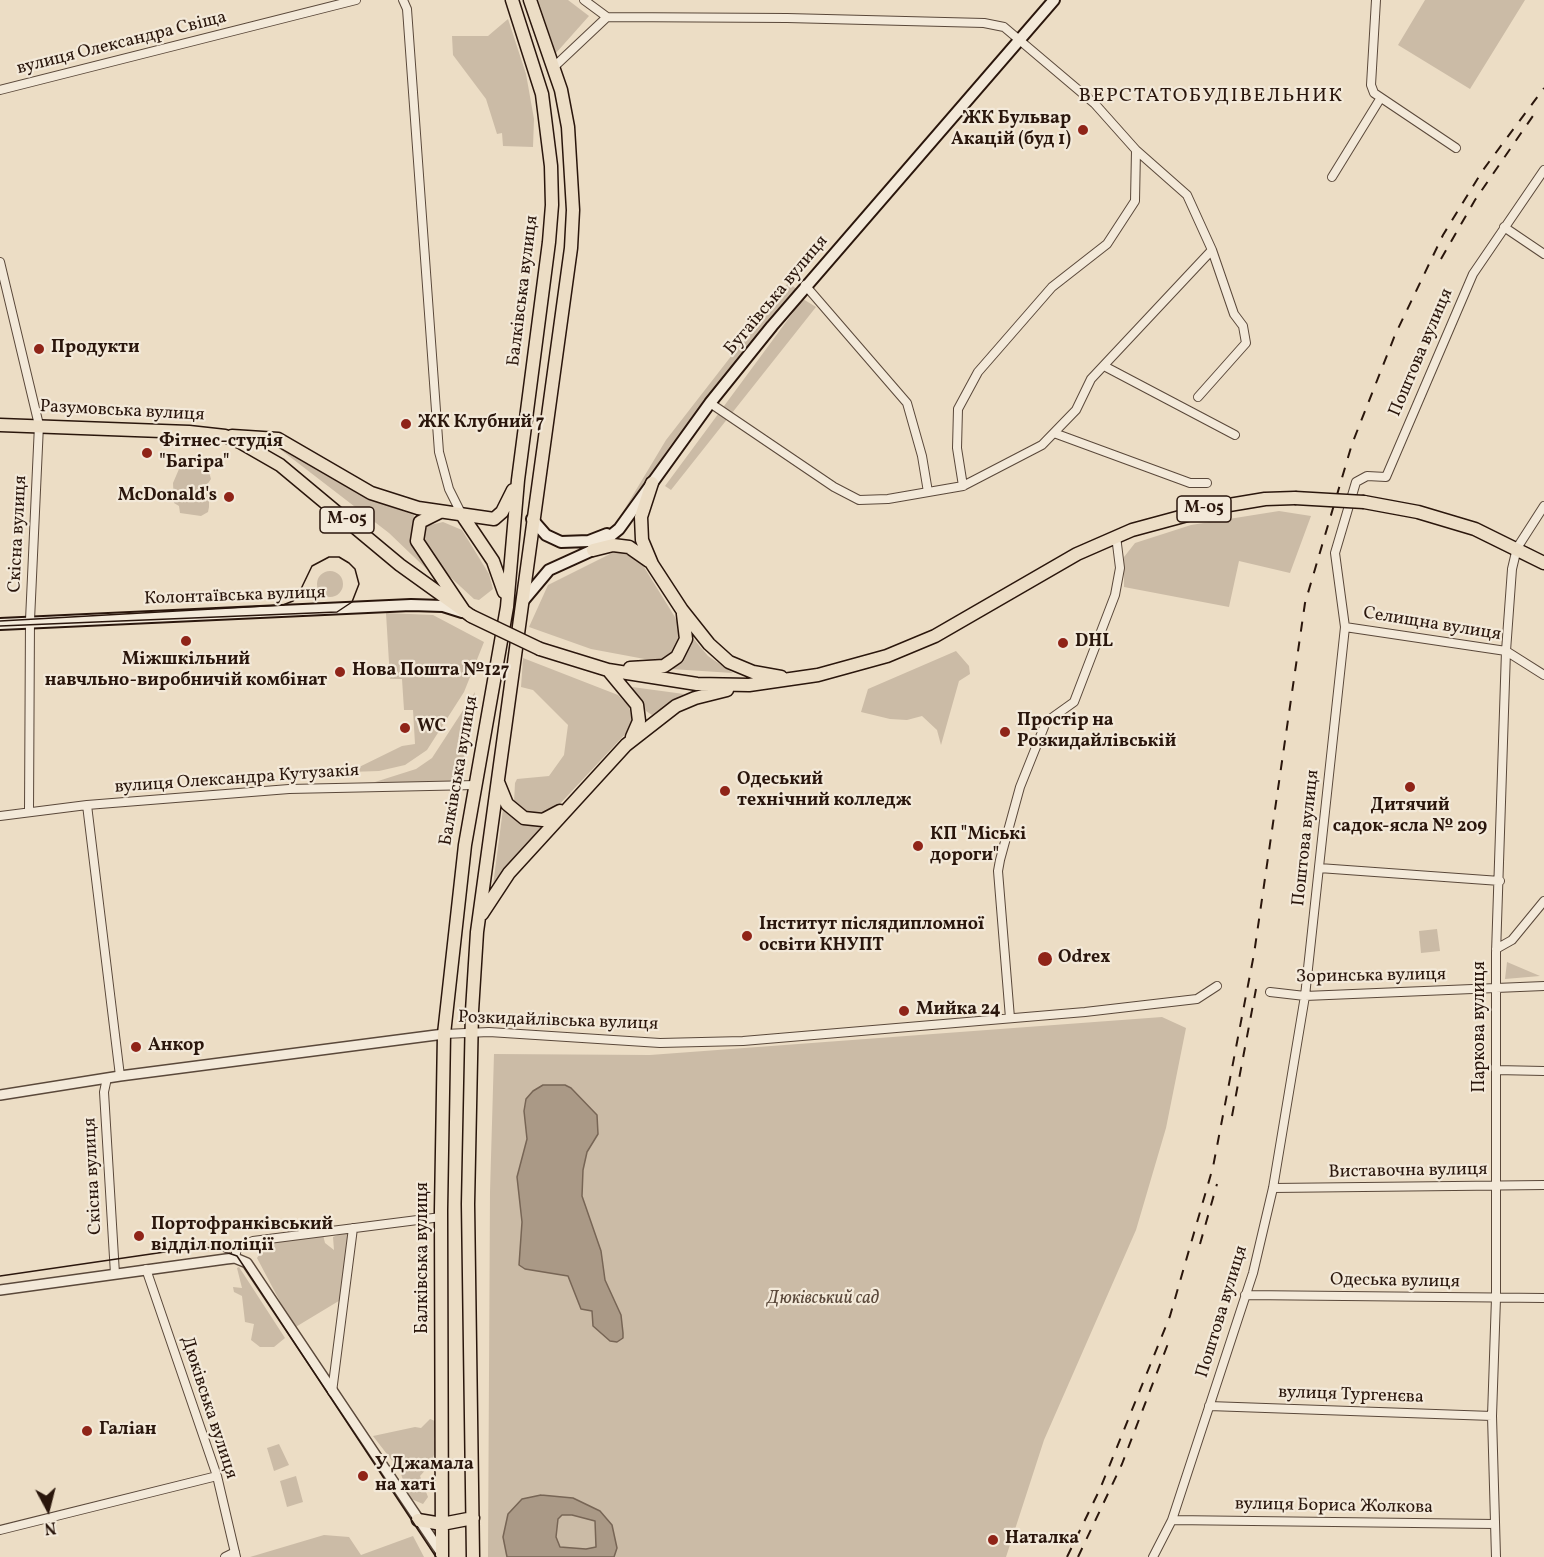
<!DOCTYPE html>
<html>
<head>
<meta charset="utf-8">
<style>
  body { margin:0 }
  #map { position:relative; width:1544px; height:1557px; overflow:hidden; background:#ecddc5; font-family:Vollkorn,serif }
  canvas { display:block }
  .north { position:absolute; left:18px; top:1479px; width:60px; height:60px; -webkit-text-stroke:4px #f3e9d9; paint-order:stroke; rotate:173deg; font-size:16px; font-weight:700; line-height:24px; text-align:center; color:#2a160c }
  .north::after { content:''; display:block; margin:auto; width:21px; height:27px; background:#2a160c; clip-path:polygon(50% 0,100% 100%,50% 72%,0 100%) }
</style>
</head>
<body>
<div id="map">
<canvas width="1544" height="1557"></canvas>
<div class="north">N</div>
</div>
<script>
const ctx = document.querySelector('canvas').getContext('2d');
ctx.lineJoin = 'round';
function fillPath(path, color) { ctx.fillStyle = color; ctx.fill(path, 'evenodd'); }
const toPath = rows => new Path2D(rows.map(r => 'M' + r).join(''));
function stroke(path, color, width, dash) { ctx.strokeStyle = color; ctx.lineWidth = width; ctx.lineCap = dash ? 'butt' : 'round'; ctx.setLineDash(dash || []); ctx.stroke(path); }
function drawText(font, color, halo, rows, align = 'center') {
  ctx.font = font + ' Vollkorn,serif'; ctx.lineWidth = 4.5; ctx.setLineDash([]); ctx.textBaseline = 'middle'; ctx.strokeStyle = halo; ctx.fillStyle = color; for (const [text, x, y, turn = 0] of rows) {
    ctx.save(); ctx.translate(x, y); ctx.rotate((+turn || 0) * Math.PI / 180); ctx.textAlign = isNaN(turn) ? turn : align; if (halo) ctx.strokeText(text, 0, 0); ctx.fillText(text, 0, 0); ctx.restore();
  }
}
const green = toPath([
  [538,0,568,0,589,16,556,53],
  [1425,0,1525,0,1470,89,1398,45],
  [508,19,526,74,534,119,533,147,503,146,502,133,497,134,486,99,453,55,452,36,488,36],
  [788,283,797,289,670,446,620,521,618,520,666,440],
  [803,299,816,307,671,490,665,486],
  [272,443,366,498,414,515,411,543,436,578,389,533],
  [185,466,205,468,209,472,211,479,204,489,209,498,209,507,208,512,201,516,180,513,179,506,174,503,173,483,179,469],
  [1279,511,1311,516,1290,573,1239,561,1229,607,1124,587,1124,557,1135,543,1191,525],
  [443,522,462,530,489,574,493,589,479,600,474,599,448,575,423,543,423,530,426,526],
  [620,549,639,559,678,622,680,639,671,654,663,660,650,660,591,649,529,627,548,585],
  '317 584a13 13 0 1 1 26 0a13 13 0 1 1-26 0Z',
  [386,613,433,615,484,642,464,692,427,750,405,765,379,771,349,772,402,746,415,744,413,710,404,710,402,679,390,679],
  [692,637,708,656,733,673,671,669,686,654],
  [956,651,969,666,970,674,959,681,941,745,937,730,922,716,907,720,890,719,861,712,868,689],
  [523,658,618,695,629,706,632,720,628,731,557,807,541,815,524,812,514,803,515,783,517,779,549,776,564,755,568,725,533,690,521,687],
  [632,687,684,694,652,715,646,711],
  [475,692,461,779,446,782,375,782,416,769,432,758],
  [503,809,523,823,545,826,493,885],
  [1437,929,1440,951,1421,953,1419,931],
  [1507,962,1540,976,1505,979],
  [1162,1017,1186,1028,1166,1128,1136,1230,1044,1440,1006,1557,488,1557,490,1192,494,1054,650,1055],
  [348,1231,342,1299,294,1328,257,1258,267,1244,323,1235,325,1243,334,1250,333,1237],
  [239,1267,285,1338,274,1347,260,1347,251,1340,254,1324,245,1322,242,1296,234,1292,233,1287,242,1288,237,1268],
  [430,1419,435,1421,437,1428,434,1439,437,1447,430,1465,420,1476,428,1497,423,1504,409,1498,400,1471,373,1436,415,1427,421,1428],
  [279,1444,289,1465,274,1471,267,1448],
  [296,1476,303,1502,287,1507,280,1481],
  [324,1535,349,1537,361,1555,413,1536,424,1557,250,1557]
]);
const water = toPath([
  [543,1085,565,1085,571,1088,597,1115,598,1134,587,1152,583,1170,582,1196,601,1251,605,1280,621,1315,623,1333,623,1338,617,1342,610,1341,593,1326,592,1311,581,1309,568,1276,525,1269,519,1265,522,1222,517,1177,527,1139,524,1111,526,1099,533,1091,543,1085],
  [541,1495,573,1498,600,1511,612,1525,617,1548,614,1557,507,1557,503,1537,508,1514,522,1499,541,1495],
  [562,1515,572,1515,595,1521,596,1547,586,1549,560,1547,556,1537,558,1519,562,1515]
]);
const minor = toPath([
  [403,0,407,9,439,452,449,489,462,515],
  [584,0,607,17],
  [1376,0,1371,85,1374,93,1456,148],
  [607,17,787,18,984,23,1004,27,1095,104,1136,150,1135,201,1107,244,1052,287,978,372,958,409,957,448,963,486],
  [555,66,607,17],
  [0,90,356,0],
  [1332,177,1380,99],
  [1504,227,1544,254],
  [0,262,39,425,30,620,29,811],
  [805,285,907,403,922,456,928,492],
  [1104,366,1235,435],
  [1198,397,1246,343,1243,326,1234,314,1212,250],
  [710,403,834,487,859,500,888,499,963,486,1042,445,1076,410,1091,379,1212,250,1187,195,1136,150],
  [1054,433,1190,483,1207,483],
  [1345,627,1506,651,1544,675],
  [87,805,120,1076],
  [0,816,87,805,289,789,476,785],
  [1319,868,1500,881],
  [1496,949,1512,940,1544,901],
  [1270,992,1305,996,1544,986],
  [1010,1018,998,871,1000,860,1020,787,1046,722,1074,702,1115,595,1120,568,1116,536],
  [444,1034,489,1032,660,1043,743,1041,1085,1012,1197,999,1217,986],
  [1496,1070,1544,1071],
  [107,1078,104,1092,115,1274],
  [1273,1188,1544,1185],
  [235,1258,237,1248,253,1241,441,1217],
  [146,1269,217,1476,236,1557],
  [1245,1295,1544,1298],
  [332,1392,353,1228],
  [1209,1406,1492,1416],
  [1172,1520,1495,1524],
  [0,1530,217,1476],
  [225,1557,235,1552],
  [1153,1557,1172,1520,1253,1273,1273,1188,1305,996,1345,627,1335,553,1356,482,1367,476,1386,477,1473,274,1544,170],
  [1496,1557,1492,1416,1496,1298,1496,953,1506,651,1512,569,1517,548,1544,506]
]);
const tertiary = toPath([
  [0,1095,120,1076,444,1034],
  [0,1290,226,1259,235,1258,247,1263,442,1554]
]);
const secondary = toPath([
  [532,519,546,535,561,542,589,541,607,534],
  [523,601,549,570,593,550,619,529,710,403,772,326,1054,0],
  [0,624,411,605,443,606,462,612]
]);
const primary = toPath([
  [0,425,189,432,225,436,240,442,280,465,400,565,471,616],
  [232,436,278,439,371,493,418,508,494,519,502,512,513,490],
  [652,483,641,517,642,540,652,564,682,610,709,644,729,662,753,672,781,677],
  [1364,502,1418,512,1475,529,1544,563],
  [440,512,420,522,417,541,464,611],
  [462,515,493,561,504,592],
  [593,550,613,545,629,547,649,561],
  [540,649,608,670,697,684,749,685,818,675,887,656,935,636,1077,554,1132,530,1217,507,1265,499,1295,498],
  [630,668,664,666,677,657,686,639,683,614],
  [608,670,637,705,639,721,632,737],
  [498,782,507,804,524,818,543,820,560,811],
  [482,914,509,873,626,745,676,706,695,698,727,690],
  [418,1520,442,1524,473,1518],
  [442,1557,441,1210,444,1034,465,845,507,607,518,480,549,242,552,205,551,166,542,94,512,0],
  [473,1557,468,1204,472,1011,477,932,571,248,573,210,568,127,561,90,530,0]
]);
const tram = toPath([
  [0,621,283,605,293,601,299,593,312,566,329,557,339,557,349,563,355,569,359,584,352,602,337,612,0,626],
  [0,1276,199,1247,214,1248,237,1256,436,1557]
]);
const rail = toPath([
  [1441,259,1475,200,1537,110],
  [1232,1116,1256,989],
  [1200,1244,1217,1184],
  [1067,1557,1100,1489,1170,1316,1213,1167,1254,954,1305,603,1352,444,1395,335,1443,235,1483,170,1544,88],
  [1078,1557,1122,1464,1169,1341]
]);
const primaryBridge = toPath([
  [1295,498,1364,502],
  [471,616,540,649]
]);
const markers = [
  [1083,130,6,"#8f2418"],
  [39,349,6,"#8f2418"],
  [406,424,6,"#8f2418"],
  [147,453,6,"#8f2418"],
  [229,497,6,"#8f2418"],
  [186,641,6,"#8f2418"],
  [1063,643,6,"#8f2418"],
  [340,672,6,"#8f2418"],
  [405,728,6,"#8f2418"],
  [1005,732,6,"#8f2418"],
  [1410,787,6,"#8f2418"],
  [725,791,6,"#8f2418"],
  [918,846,6,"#8f2418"],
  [747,936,6,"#8f2418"],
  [1045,959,8,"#8f2418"],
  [904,1011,6,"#8f2418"],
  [136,1047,6,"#8f2418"],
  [139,1236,6,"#8f2418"],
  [87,1431,6,"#8f2418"],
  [363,1476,6,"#8f2418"],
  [993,1540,6,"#8f2418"]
];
const shields = [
  [1204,509,54],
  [347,520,54]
];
const shieldNames = [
  ["М-05",1204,509],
  ["М-05",347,520]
];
const streetNames = [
  ["вулиця Олександра Свіща",122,44,-14],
  ["Балківська вулиця",524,291,-83],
  ["Бугаївська вулиця",777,296,-50],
  ["Поштова вулиця",1422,353,-67],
  ["Разумовська вулиця",122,412,3],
  ["Cкісна вулиця",19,534,-87],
  ["Колонтаївська вулиця",235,597,-2],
  ["Селищна вулиця",1432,625,9],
  ["Балківська вулиця",460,771,-80],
  ["вулиця Олександра Кутузакія",237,780,-4],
  ["Поштова вулиця",1307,838,-84],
  ["Зоринська вулиця",1371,977,-1],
  ["Розкидайлівська вулиця",558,1022,2],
  ["Паркова вулиця",1481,1027,-90],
  ["Виставочна вулиця",1408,1172,-1],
  ["Cкісна вулиця",94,1176,-93],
  ["Балківська вулиця",424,1258,-90],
  ["Одеська вулиця",1395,1282,1],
  ["Поштова вулиця",1223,1312,-73],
  ["вулиця Тургенєва",1351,1396,2],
  ["Дюківська вулиця",208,1408,72],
  ["вулиця Бориса Жолкова",1334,1507,1]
];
const poiNames = [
  ["ЖК Бульвар",1071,120,"right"],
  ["Акацій (буд 1)",1071,141,"right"],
  ["Продукти",51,349],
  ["ЖК Клубний 7",418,424],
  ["Фітнес-студія",159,443],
  ["\"Багіра\"",159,464],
  ["McDonald's",217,497,"right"],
  ["DHL",1075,643],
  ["Міжшкільний",186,661,"center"],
  ["навчльно-виробничій комбінат",186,682,"center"],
  ["Нова Пошта №127",352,672],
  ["Простір на",1017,722],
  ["Розкидайлівській",1017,743],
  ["WC",417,728],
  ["Одеський",737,781],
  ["технічний колледж",737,802],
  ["Дитячий",1410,807,"center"],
  ["садок-ясла № 209",1410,828,"center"],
  ["КП \"Міські",930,836],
  ["дороги\"",930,857],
  ["Інститут післядипломної",759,926],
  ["освіти КНУПТ",759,947],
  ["Odrex",1058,959],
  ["Мийка 24",916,1011],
  ["Анкор",148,1047],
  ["Портофранківський",151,1226],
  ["відділ поліції",151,1247],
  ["Галіан",99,1431],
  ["У Джамала",375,1466],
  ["на хаті",375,1487],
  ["Наталка",1005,1540]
];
const parkNames = [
  ["Дюківський сад",823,1300]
];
const neighbourhoodNames = [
  ["ВЕРСТАТОБУДІВЕЛЬНИК",1211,97]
];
fillPath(green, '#cbbba6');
fillPath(water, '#aa9986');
stroke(water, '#776555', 1.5);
stroke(minor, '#5a483a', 10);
stroke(tertiary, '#5a483a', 12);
stroke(secondary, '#2a160c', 14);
stroke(primary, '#2a160c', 15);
stroke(minor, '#f3e9d9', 8);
stroke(tertiary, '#f3e9d9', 9);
stroke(secondary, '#f3e9d9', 10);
stroke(primary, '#ecddc5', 12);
stroke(tram, '#2a160c', 1.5);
stroke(rail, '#2a160c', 2, [10, 10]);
stroke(primaryBridge, '#2a160c', 15, []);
stroke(primaryBridge, '#ecddc5', 12);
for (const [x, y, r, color] of markers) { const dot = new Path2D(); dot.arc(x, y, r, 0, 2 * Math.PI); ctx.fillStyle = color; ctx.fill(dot); stroke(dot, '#f3e9d9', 2); }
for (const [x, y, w] of shields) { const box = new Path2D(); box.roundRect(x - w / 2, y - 13, w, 26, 4.5); ctx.fillStyle = '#f3e9d9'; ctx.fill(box); stroke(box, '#2a160c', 1.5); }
drawText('bold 16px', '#2a160c', null, shieldNames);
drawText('18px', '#2a160c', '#f3e9d9', streetNames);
drawText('bold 18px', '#2a160c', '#f3e9d9', poiNames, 'left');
drawText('italic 18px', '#5a483a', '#f3e9d9', parkNames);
ctx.letterSpacing = '1.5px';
drawText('20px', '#2a160c', '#f3e9d9', neighbourhoodNames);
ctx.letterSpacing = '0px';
</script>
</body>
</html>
